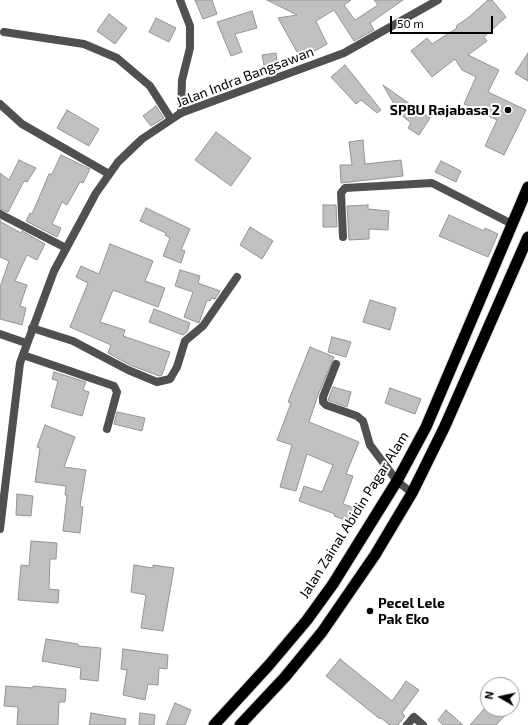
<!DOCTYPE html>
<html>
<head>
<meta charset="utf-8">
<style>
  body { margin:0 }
  #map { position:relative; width:528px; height:725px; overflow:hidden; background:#fff; font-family:"Exo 2",sans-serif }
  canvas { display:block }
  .north { position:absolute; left:480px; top:677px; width:40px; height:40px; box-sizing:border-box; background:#fff; border:1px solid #999; border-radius:50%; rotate:279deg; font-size:11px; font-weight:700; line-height:16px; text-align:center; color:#000 }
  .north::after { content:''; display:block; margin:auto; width:14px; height:18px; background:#000; clip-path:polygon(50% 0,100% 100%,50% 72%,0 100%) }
  .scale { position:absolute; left:390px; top:16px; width:103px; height:18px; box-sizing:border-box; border:2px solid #000; border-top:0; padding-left:5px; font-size:12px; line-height:14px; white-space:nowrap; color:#000; -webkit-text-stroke:3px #fff; paint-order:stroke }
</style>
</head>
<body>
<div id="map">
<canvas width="528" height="725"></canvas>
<div class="north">N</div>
<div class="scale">50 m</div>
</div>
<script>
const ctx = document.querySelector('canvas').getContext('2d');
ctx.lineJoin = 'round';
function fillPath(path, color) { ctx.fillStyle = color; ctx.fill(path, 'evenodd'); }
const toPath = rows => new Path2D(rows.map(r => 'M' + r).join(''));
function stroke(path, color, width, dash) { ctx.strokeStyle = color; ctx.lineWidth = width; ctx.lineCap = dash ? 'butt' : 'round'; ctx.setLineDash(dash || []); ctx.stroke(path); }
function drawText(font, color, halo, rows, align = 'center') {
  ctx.font = font + ' "Exo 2",sans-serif'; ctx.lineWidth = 4; ctx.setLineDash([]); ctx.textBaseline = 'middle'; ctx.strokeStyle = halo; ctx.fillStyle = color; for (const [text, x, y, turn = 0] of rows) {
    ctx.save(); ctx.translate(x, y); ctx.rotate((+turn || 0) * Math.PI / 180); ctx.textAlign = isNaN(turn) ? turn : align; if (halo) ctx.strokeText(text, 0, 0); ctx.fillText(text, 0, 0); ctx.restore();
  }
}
const building = toPath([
  [195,0,212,0,217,14,203,19,195,0],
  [267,0,351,0,344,5,355,20,378,5,374,0,403,0,370,23,374,30,354,41,334,10,316,21,327,44,301,59,278,18,297,15,267,0],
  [488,0,492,0,506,17,484,37,487,41,468,55,499,70,488,92,526,110,504,155,485,146,497,120,464,104,476,77,462,70,455,59,432,77,411,51,427,38,432,44,457,28,456,26,469,17,488,0],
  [252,11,257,28,235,34,242,52,231,56,217,22,252,11],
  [109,14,127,28,115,44,97,31,109,14],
  [156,18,176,28,169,42,149,32,156,18],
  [276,53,278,69,265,71,262,55,276,53],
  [528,53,528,81,515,73,528,53],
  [345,65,381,110,377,113,361,100,356,104,331,77,345,65],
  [383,85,430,118,419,135,408,128,411,123,395,110,397,109,383,85],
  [156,106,164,118,151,126,143,116,156,106],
  [67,110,99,129,89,146,57,128,67,110],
  [216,132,251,158,231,186,195,160,216,132],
  [363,140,365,164,401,160,403,176,341,183,340,165,352,165,349,142,363,140],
  [61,155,90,169,83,183,80,182,67,205,62,202,52,224,61,228,57,237,26,221,30,213,32,214,49,174,52,174,61,155],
  [19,160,36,168,27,182,24,181,8,212,0,209,0,173,9,180,19,160],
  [441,161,461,171,456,182,435,172,441,161],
  [323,205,336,205,337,227,323,227,323,205],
  [368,205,368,209,389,211,388,230,369,229,369,239,349,240,347,206,368,205],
  [146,208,190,229,181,250,185,251,181,263,163,256,170,238,165,235,166,233,140,221,146,208],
  [449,215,484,231,485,228,498,234,488,257,439,236,449,215],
  [0,220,1,222,21,233,22,231,45,244,37,260,27,255,15,281,27,285,20,306,26,308,22,325,0,319,0,287,9,261,0,257,0,220],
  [250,227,273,241,262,259,240,245,250,227],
  [110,244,153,261,145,281,165,288,158,307,113,290,100,322,125,330,123,336,170,352,162,375,159,376,130,365,108,353,111,345,70,327,88,283,76,277,81,266,99,274,110,244],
  [180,270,200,276,198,283,220,291,215,299,211,298,210,301,207,300,199,323,184,317,193,292,175,286,180,270],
  [370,300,396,308,390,330,363,322,370,300],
  [154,309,190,323,187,332,183,335,149,322,154,309],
  [332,337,351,342,346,357,328,352,332,337],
  [310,347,334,357,318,395,309,422,359,442,346,474,353,476,343,504,358,509,353,523,334,516,335,514,299,501,304,486,322,492,333,465,307,454,296,491,280,487,292,445,277,440,291,403,288,402,310,347],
  [54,372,86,382,83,390,89,392,82,416,51,407,58,381,52,379,54,372],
  [333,387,351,392,347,407,328,400,333,387],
  [390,388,421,399,415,414,385,403,390,388],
  [117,412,145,418,142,431,114,424,117,412],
  [45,425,75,437,64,467,86,470,80,506,83,507,80,533,63,531,67,495,65,495,66,486,35,482,40,448,37,447,45,425],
  [17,494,33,496,31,516,16,515,17,494],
  [31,541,57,543,56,559,50,559,49,589,59,590,58,603,18,600,21,565,29,566,31,541],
  [134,565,153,568,153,565,174,568,163,631,141,628,146,595,131,592,134,565],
  [46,639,78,644,78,646,101,648,98,681,80,679,81,668,42,661,46,639],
  [123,649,168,655,167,669,159,668,158,685,148,684,145,700,123,695,127,670,121,669,123,649],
  [340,659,392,701,406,681,419,690,402,713,405,716,398,725,390,725,381,718,380,719,326,676,340,659],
  [6,686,33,688,33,686,66,689,65,702,59,702,58,725,17,725,18,707,4,706,6,686],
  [175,703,191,710,185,725,166,725,175,703],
  [484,709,511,709,496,725,470,725,484,709],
  [446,710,463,725,443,725,438,720,446,710],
  [91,713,126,719,125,725,89,725,91,713],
  [140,713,155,715,154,725,139,725,140,713]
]);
const minor = toPath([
  [180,0,190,26,190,48,182,80,181,113],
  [4,32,84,44,117,58,150,86,171,119],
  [0,104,22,124,109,174],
  [0,214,66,248],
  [343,237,341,193,345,188,432,183,512,224],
  [32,328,73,341,128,370,157,382,170,379,177,367,185,341,203,326,237,277],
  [0,334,26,343],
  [23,355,114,386,117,392,107,429],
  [336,364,323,397,323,402,326,405,357,416,363,421,370,445,397,481,412,493],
  [407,725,414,717,423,725]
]);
const tertiary = toPath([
  [0,529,20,363,54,271,96,193,118,162,142,139,181,113,344,53,438,0]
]);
const trunk = toPath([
  [214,725,269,665,307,620,333,584,397,481,426,427,528,187],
  [240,725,285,677,322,632,375,555,412,493,445,426,528,237]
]);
const markers = [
  [508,110,4,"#000"],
  [370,611,4,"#000"]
];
const streetNames = [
  ["Jalan Indra Bangsawan",245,77,-21],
  ["Jalan Zainal Abidin Pagar Alam",354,515,-58]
];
const poiNames = [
  ["SPBU Rajabasa 2",500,110],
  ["Pecel Lele",378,603,"left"],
  ["Pak Eko",378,619,"left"]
];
fillPath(building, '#c0c0c0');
stroke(building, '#949494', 1);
stroke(trunk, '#dbdbdb', 13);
stroke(minor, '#505050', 8);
stroke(tertiary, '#505050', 8);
stroke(trunk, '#000', 11);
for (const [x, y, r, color] of markers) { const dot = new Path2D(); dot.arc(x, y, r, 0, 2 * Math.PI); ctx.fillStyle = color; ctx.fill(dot); stroke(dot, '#fff', 1.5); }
drawText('14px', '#000', '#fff', streetNames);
drawText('bold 14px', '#000', '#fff', poiNames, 'right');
</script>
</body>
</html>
